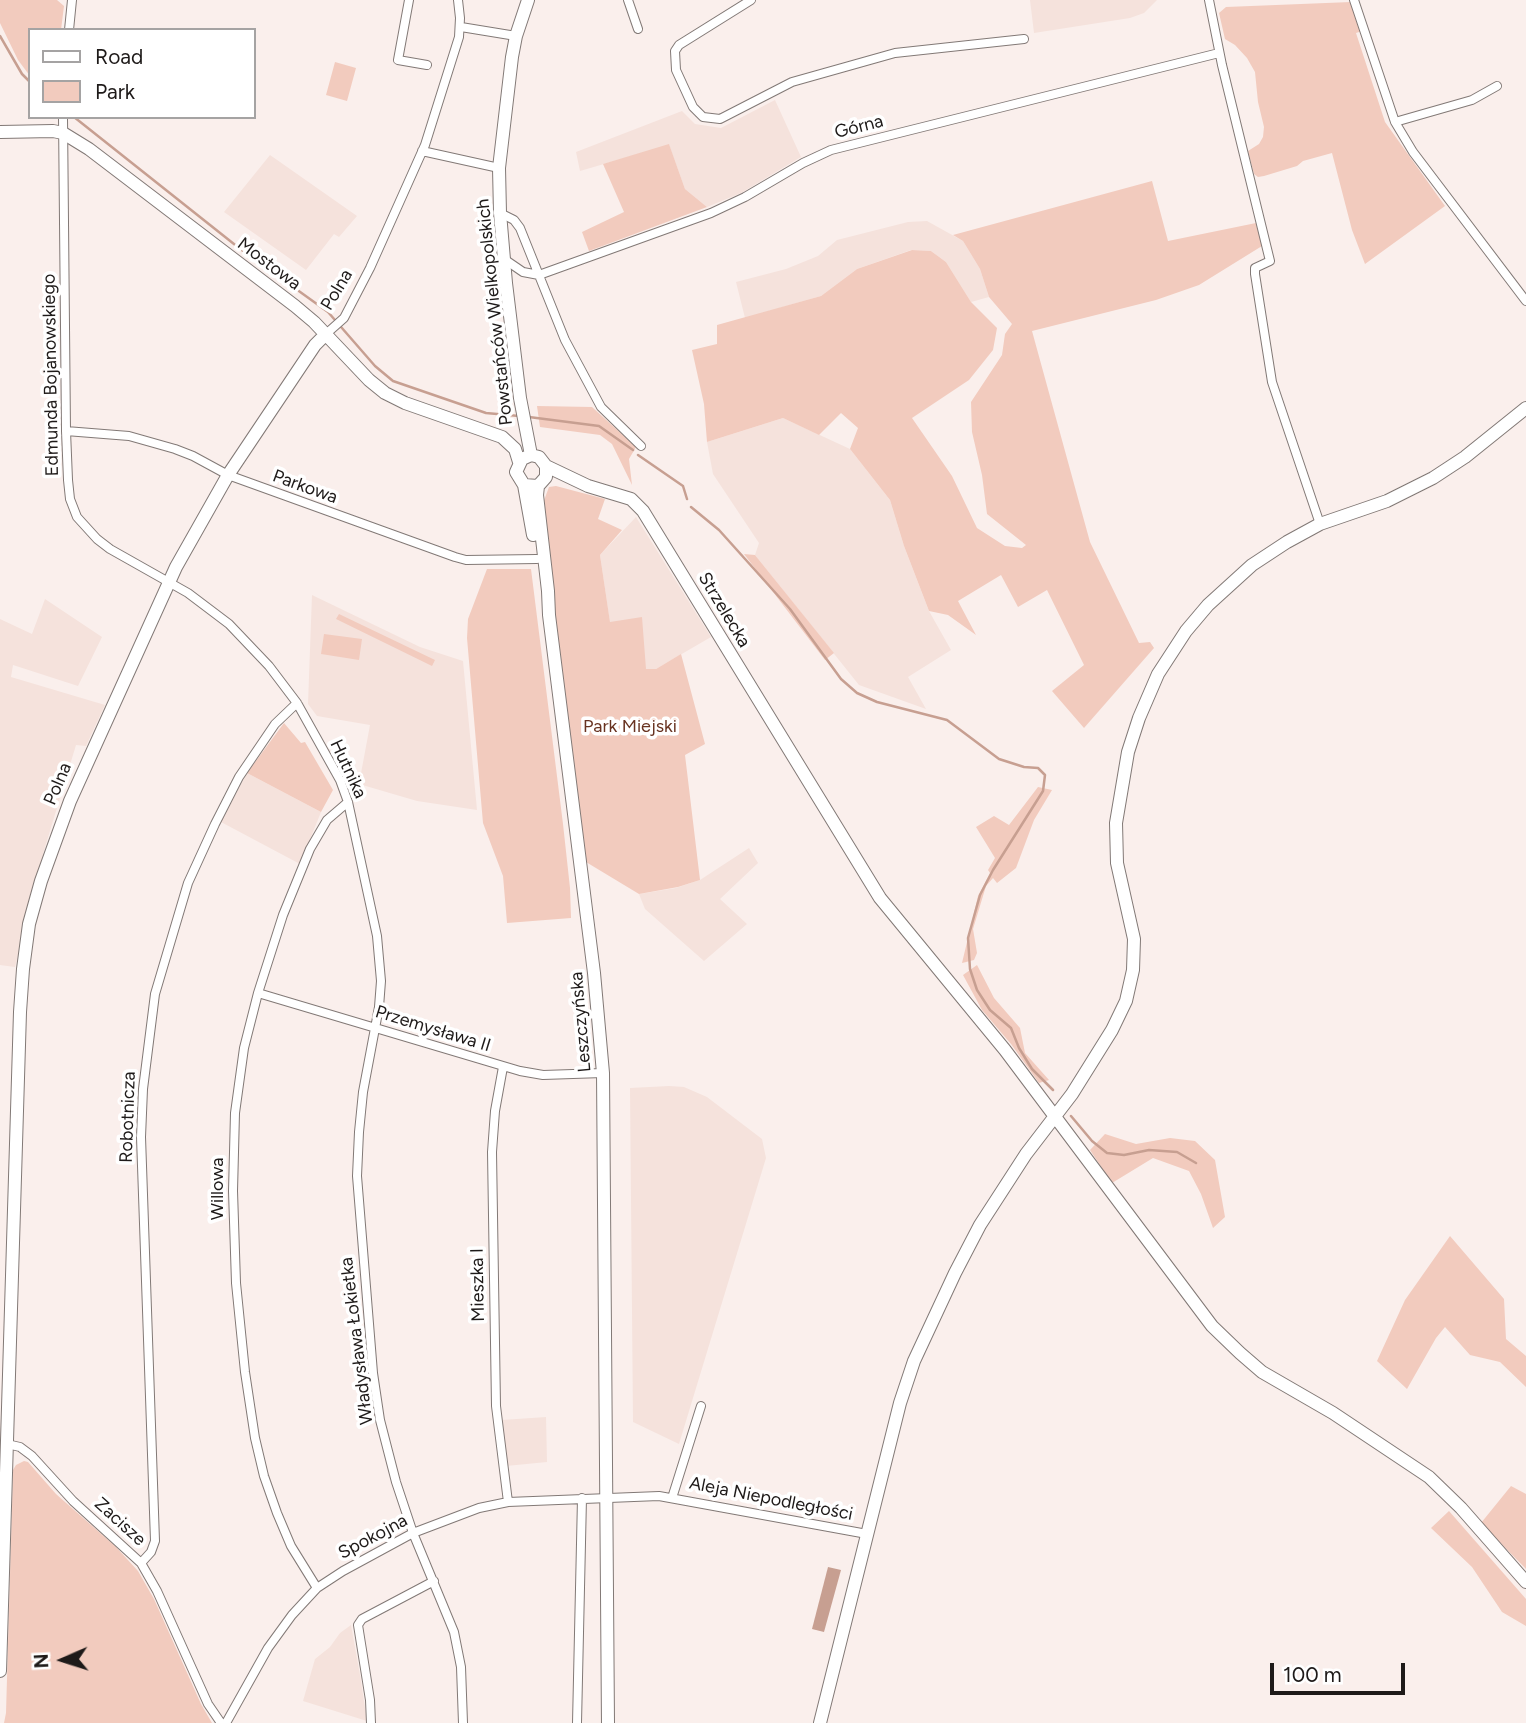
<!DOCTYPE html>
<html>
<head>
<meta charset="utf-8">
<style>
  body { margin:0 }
  #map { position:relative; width:1526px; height:1723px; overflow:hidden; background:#faefec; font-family:Figtree,sans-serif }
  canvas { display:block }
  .legend { position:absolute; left:28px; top:28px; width:228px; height:91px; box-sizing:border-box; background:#fff; border:2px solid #a5a3a3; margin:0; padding:9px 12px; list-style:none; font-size:21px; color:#1e1a19 }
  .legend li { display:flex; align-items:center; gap:14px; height:35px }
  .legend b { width:35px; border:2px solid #a5a3a3 }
  .north { position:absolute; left:28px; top:1625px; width:70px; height:70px; -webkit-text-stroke:5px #fff; paint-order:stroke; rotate:267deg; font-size:19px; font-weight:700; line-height:28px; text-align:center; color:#1e1a19 }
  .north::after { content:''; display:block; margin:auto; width:24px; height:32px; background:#1e1a19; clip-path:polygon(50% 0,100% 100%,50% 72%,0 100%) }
  .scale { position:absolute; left:1270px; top:1663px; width:135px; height:32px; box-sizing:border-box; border:4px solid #1e1a19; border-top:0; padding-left:9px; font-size:21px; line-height:24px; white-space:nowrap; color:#1e1a19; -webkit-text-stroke:5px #fff; paint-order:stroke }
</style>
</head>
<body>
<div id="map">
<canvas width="1526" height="1723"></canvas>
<ul class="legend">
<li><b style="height:9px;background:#fff"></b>Road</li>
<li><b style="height:19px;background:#f2cbbe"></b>Park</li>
</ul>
<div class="north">N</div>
<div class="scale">100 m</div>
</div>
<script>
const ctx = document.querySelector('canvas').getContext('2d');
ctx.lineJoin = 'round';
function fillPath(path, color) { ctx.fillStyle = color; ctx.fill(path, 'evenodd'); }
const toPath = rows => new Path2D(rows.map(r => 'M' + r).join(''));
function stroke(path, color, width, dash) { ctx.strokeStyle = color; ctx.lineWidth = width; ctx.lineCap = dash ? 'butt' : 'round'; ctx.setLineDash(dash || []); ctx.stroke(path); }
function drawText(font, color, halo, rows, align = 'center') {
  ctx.font = font + ' Figtree,sans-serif'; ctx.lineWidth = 7; ctx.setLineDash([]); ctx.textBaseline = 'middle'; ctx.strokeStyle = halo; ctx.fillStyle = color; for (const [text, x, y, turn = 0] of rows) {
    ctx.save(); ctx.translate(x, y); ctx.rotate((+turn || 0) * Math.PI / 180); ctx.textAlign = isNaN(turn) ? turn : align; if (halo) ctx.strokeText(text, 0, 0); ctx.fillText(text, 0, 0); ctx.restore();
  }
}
const built = toPath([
  [1030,0,1157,0,1144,13,1130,18,1034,33],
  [775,100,801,157,741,193,707,207,685,189,669,145,580,171,576,152,682,111,695,124,721,128],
  [270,155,357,216,339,237,334,234,306,270,224,212],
  [927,221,963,241,980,269,989,297,971,302,946,262,931,251,911,250,857,269,821,296,745,318,736,282,786,269,818,256,837,240,908,222],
  [783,418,850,449,890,500,904,546,929,611,951,650,908,677,926,709,859,685,755,555,759,543,713,474,707,442],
  [636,517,711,637,656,669,646,669,610,623,600,555],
  [312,595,420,647,463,661,477,810,417,801,359,784,370,725,317,716,308,704],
  [45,599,102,637,78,686,13,665,11,677,105,705,86,746,76,745,43,854,15,967,0,965,0,619,32,634],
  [247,773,321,812,300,864,221,822],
  [749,848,758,863,720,899,747,924,704,961,645,909,639,894,676,888,700,880],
  [669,1086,684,1087,707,1097,762,1139,766,1158,679,1444,633,1422,630,1088],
  [546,1417,547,1462,506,1466,502,1420],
  [351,1625,360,1675,367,1721,303,1701,315,1659,330,1647,340,1633]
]);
const green = toPath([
  [0,0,57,0,64,6,61,30,30,30,30,76,18,60,0,23],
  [1351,2,1362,31,1356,33,1385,122,1445,206,1365,264,1352,230,1332,153,1303,161,1297,166,1264,176,1258,177,1254,174,1248,151,1259,144,1263,137,1264,127,1258,102,1255,72,1247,58,1235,45,1225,39,1219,13,1226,7],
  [335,62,356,68,347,101,326,95],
  [669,144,685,189,707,207,589,251,582,232,624,212,603,164],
  [1152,181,1168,241,1256,223,1262,246,1199,285,1156,300,1032,331,1090,542,1139,643,1150,642,1154,648,1084,728,1052,691,1084,665,1047,590,1018,607,1001,575,958,601,976,635,948,615,929,611,904,546,890,500,850,449,858,428,841,413,819,435,783,418,707,442,704,404,692,350,717,344,717,325,821,296,857,269,912,250,931,251,946,262,971,302,997,328,993,350,969,380,912,418,952,476,977,528,1005,546,1022,548,1026,545,987,514,982,475,972,432,971,402,1002,355,1005,334,1012,324,989,297,980,269,963,241,953,235],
  [537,406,592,407,636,447,629,459,632,485,612,444,600,435,540,427],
  [556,486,605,499,598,519,622,530,600,555,610,622,642,617,646,669,656,669,681,654,705,744,685,755,700,880,678,887,639,894,586,862,553,614,543,503,549,487],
  [744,554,755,555,834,653,825,660],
  [487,569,531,569,563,824,570,888,571,918,507,923,503,876,483,823,467,638,468,619],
  [339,614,435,660,432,666,336,619],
  [324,634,362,639,359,660,321,654],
  [284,723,301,743,305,742,333,790,321,812,247,773],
  [1038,787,1052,790,1034,820,1016,868,997,883,993,878,986,886,973,929,977,953,974,960,962,963,978,896,990,873,988,870,995,858,976,827,994,816,1009,825],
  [977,965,994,998,1020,1028,1025,1053,1049,1080,1039,1083,1011,1044,982,1010,963,975],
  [1105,1134,1136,1144,1170,1138,1195,1141,1215,1160,1225,1217,1213,1228,1201,1194,1189,1171,1153,1158,1112,1183,1090,1150],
  [1450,1236,1504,1299,1506,1339,1526,1356,1526,1387,1500,1362,1470,1355,1445,1327,1436,1338,1407,1389,1377,1361,1405,1300],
  [24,1461,28,1462,56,1494,116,1547,138,1571,154,1599,201,1704,212,1723,4,1723,6,1713,13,1470,16,1465],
  [1511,1486,1526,1494,1526,1569,1481,1523],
  [1449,1511,1526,1599,1526,1626,1502,1612,1472,1567,1431,1528]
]);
const water = toPath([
  [828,1567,841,1570,824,1632,812,1629]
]);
const stream = toPath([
  [0,36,22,74,30,82],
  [74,117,239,248,328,312,375,366,393,381,486,413,519,416],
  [529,417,599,426,633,450],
  [638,455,683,486,687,499],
  [691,507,719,530,790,609,841,679,857,693,877,702,947,720,999,759,1024,767,1038,768,1045,775,1043,791,993,870,980,895,968,938,970,969,977,990,990,1010,1011,1028,1019,1048,1032,1069,1053,1090],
  [1071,1116,1092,1141,1107,1153,1124,1155,1149,1150,1177,1152,1196,1163]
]);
const street = toPath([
  [409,0,398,60,427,65],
  [628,0,638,29],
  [751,0,679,45,675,51,676,70,693,107,703,117,720,119,792,82,895,53,1024,39],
  [1209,0,1222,65,1270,261,1255,268,1255,274,1272,382,1320,524],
  [1354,0,1395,122,1472,100,1497,86],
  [461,27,516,36],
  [69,30,72,0],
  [63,117,66,431,68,480,70,499,77,517,97,539,110,549,188,593,229,624,269,666,297,703,340,780,348,802,377,936,381,981,379,1007,363,1092,359,1132,357,1176,373,1373,380,1420,396,1482,413,1533,454,1632,461,1667,463,1723],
  [1395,122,1413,152,1526,301],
  [422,151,499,168],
  [500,213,514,220,520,228,565,340,601,407,641,446],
  [504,259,523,272,539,275,711,213,745,197,803,163,831,150,1219,53],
  [326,334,344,318,370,268,425,145,459,37,460,18,458,0],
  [66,431,129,436,175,449,193,456,228,475,455,557,466,560,537,559],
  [258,993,520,1071,543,1075,603,1073],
  [503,1067,495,1111,492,1152,496,1406,508,1502],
  [7,1444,20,1447,32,1456,73,1501,141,1563,157,1591,208,1704,221,1723],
  [672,1498,701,1406],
  [141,1563,151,1552,155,1541,141,1137,143,1089,155,994,188,883,215,824,239,777,275,724,297,703],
  [317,1588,291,1546,277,1513,264,1476,255,1438,245,1372,236,1283,233,1191,235,1113,244,1048,258,993,283,915,310,849,327,820,348,802],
  [226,1723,268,1648,292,1615,317,1588,343,1571,413,1533,479,1508,508,1502,659,1496,867,1534],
  [371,1723,370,1700,358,1625,362,1619,434,1581],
  [577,1723,582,1498]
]);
const secondary = toPath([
  [528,0,516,36,512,57,499,168,500,213,506,283,520,398,531,455],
  [0,132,53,131,63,133,89,149,295,306,314,322,369,380,385,393,405,403,502,437,515,449,519,462],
  [546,466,588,486,631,499,643,511,880,898,1005,1050,1212,1326,1240,1353,1262,1372,1333,1413,1429,1477,1461,1508,1526,1582],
  [524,485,538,486,546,477,546,466,539,457,531,455,522,459,516,472,524,485,533,535],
  [538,486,537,495,548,591,549,615,594,973,603,1073,608,1723],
  [0,1671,20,1012,23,969,29,924,41,881,70,801,176,567,228,475,315,345,326,334],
  [820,1723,900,1403,914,1361,955,1273,980,1225,1026,1154,1072,1094,1112,1030,1126,1001,1133,970,1134,939,1117,863,1116,823,1128,752,1139,718,1158,674,1186,631,1208,605,1252,565,1287,542,1320,524,1387,501,1433,478,1465,457,1526,408]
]);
const streetNames = [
  ["Górna",859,127,-14],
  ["Mostowa",269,264,37],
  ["Polna",337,290,-59],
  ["Powstańców Wielkopolskich",495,312,-96],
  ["Edmunda Bojanowskiego",51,375,-91],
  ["Parkowa",305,487,20],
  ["Strzelecka",724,610,59],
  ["Hutnika",348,769,65],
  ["Polna",58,784,-67],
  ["Leszczyńska",581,1022,-95],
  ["Przemysława II",433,1029,17],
  ["Robotnicza",128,1117,-88],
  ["Willowa",218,1189,-90],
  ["Mieszka I",478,1285,-91],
  ["Władysława Łokietka",357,1341,-97],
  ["Aleja Niepodległości",771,1499,11],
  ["Zacisze",120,1522,42],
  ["Spokojna",373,1537,-28]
];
const parkNames = [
  ["Park Miejski",630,727]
];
fillPath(built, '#f5e2dc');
fillPath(green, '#f2cbbe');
fillPath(water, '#c79f91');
stroke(stream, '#c79f91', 2.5);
stroke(street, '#827976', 10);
stroke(secondary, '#827976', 14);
stroke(street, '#fff', 8);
stroke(secondary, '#fff', 12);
drawText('18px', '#1e1a19', '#fff', streetNames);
drawText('18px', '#683321', '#fff', parkNames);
</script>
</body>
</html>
